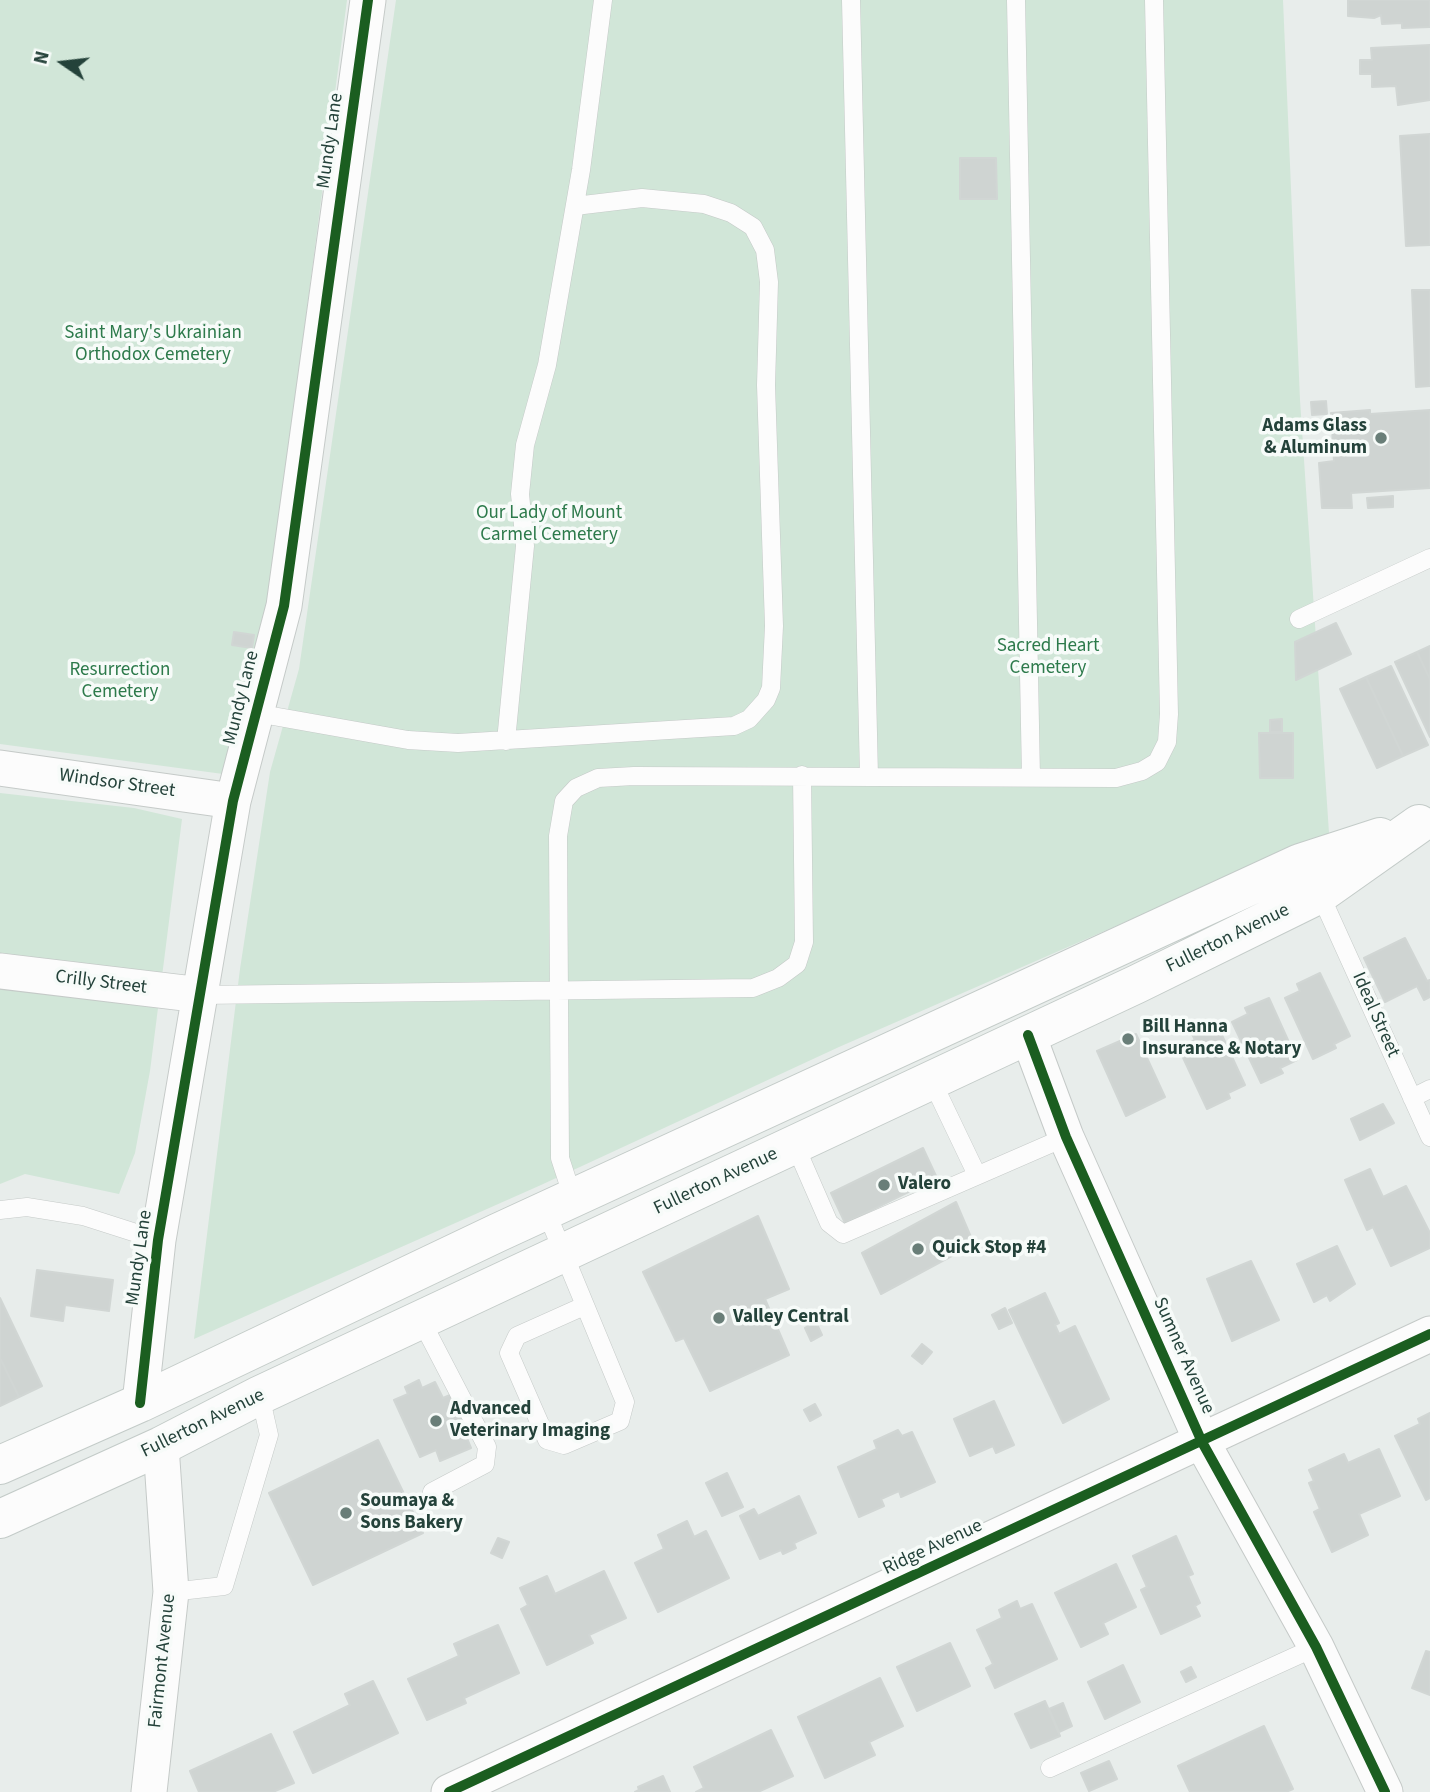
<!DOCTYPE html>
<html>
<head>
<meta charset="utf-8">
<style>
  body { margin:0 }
  #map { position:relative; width:1430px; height:1792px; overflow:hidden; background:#e8edeb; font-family:"Source Sans 3",sans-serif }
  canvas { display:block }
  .north { position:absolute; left:28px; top:28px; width:70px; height:70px; -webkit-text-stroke:5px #f7fbf9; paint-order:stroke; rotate:284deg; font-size:19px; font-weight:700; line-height:28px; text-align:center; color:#24423a }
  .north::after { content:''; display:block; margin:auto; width:24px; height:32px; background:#24423a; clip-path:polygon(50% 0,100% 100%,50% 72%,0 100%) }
</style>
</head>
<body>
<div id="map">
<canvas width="1430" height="1792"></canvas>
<div class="north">N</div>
</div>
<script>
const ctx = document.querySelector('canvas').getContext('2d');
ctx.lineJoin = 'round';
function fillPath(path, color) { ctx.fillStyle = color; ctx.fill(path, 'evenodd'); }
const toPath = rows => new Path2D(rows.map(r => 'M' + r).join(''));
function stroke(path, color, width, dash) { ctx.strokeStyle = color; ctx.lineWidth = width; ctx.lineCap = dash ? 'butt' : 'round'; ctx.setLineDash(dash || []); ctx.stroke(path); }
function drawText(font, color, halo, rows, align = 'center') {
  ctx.font = font + ' "Source Sans 3",sans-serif'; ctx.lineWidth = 7; ctx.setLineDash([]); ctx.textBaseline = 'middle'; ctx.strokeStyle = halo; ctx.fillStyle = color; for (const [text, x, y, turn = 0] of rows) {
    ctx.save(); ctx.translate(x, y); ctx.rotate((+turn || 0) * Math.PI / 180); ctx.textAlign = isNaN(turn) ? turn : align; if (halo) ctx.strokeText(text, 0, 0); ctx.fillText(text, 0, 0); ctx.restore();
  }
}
const green = toPath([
  [0,0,347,0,266,625,223,774,0,744],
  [396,0,1283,0,1300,400,1329,833,839,1047,541,1185,194,1339,240,969,270,772,299,669],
  [0,793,134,808,182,819,150,1071,135,1153,119,1194,25,1174,0,1184]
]);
const building = toPath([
  [1348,0,1430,0,1430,27,1402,28,1402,23,1382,24,1381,15,1374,18,1348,16,1348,0],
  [1430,45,1430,100,1398,105,1396,86,1372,87,1372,74,1360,74,1360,60,1372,60,1371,48,1430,45],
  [1430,134,1430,245,1406,246,1400,136,1430,134],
  [960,158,996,158,997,199,960,199,960,158],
  [1412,290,1430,290,1430,386,1416,387,1412,290],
  [1326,401,1327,414,1312,415,1311,402,1326,401],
  [1370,410,1370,414,1430,410,1430,488,1351,493,1352,508,1322,508,1319,463,1334,461,1331,413,1370,410],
  [1393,496,1393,507,1368,508,1367,498,1393,496],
  [1336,623,1351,654,1296,680,1295,642,1336,623],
  [234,632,254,635,252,648,232,645,234,632],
  [1430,646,1430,679,1417,652,1430,646],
  [1417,652,1430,679,1430,737,1395,662,1417,652],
  [1391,666,1428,745,1403,756,1366,677,1391,666],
  [1366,677,1403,756,1377,768,1340,689,1366,677],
  [1282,719,1282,732,1270,732,1270,720,1282,719],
  [1259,733,1293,733,1293,778,1260,778,1259,733],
  [1405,938,1427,981,1430,980,1430,997,1424,1000,1417,986,1385,1002,1364,958,1405,938],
  [1320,973,1350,1036,1334,1044,1336,1048,1313,1059,1285,998,1300,991,1297,984,1320,973],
  [1269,998,1297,1060,1280,1068,1283,1073,1261,1083,1232,1022,1248,1014,1245,1008,1269,998],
  [1215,1020,1245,1085,1228,1093,1230,1098,1207,1109,1178,1047,1195,1040,1191,1032,1215,1020],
  [1136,1034,1165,1097,1126,1116,1097,1051,1136,1034],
  [1383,1104,1394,1123,1360,1140,1351,1119,1383,1104],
  [923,1148,937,1178,845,1223,831,1193,923,1148],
  [1370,1169,1383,1197,1406,1186,1430,1233,1430,1248,1391,1266,1373,1227,1367,1230,1345,1180,1370,1169],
  [956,1202,974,1244,881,1294,862,1253,956,1202],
  [758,1216,789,1289,765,1299,789,1355,710,1391,684,1338,676,1341,643,1272,758,1216],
  [1337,1246,1355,1284,1330,1301,1327,1295,1314,1302,1297,1264,1337,1246],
  [1251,1261,1279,1320,1232,1341,1207,1279,1251,1261],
  [37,1270,113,1280,109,1311,65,1305,63,1321,31,1316,37,1270],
  [1045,1293,1059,1323,1055,1325,1059,1334,1075,1326,1109,1399,1063,1423,1009,1310,1045,1293],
  [0,1298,42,1386,19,1397,0,1358,0,1298],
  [1005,1308,1012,1323,999,1329,992,1315,1005,1308],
  [816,1322,822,1335,811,1341,805,1328,816,1322],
  [922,1344,932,1352,922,1364,912,1356,922,1344],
  [0,1358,19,1397,0,1406,0,1358],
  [419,1380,422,1388,435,1382,443,1398,450,1395,456,1408,463,1406,475,1433,466,1436,471,1448,440,1461,436,1450,420,1457,394,1400,408,1394,405,1387,419,1380],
  [994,1401,1014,1445,996,1453,993,1446,970,1456,954,1419,994,1401],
  [815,1404,821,1415,810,1421,804,1410,815,1404],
  [1430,1413,1430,1498,1426,1500,1395,1436,1420,1424,1418,1419,1430,1413],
  [898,1430,902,1436,912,1432,935,1482,901,1497,899,1491,881,1499,884,1506,859,1517,838,1467,877,1449,874,1441,898,1430],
  [378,1440,423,1533,313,1585,269,1493,378,1440],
  [1379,1449,1400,1496,1359,1514,1368,1535,1332,1552,1314,1512,1320,1509,1309,1483,1314,1481,1309,1470,1344,1454,1348,1463,1379,1449],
  [727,1473,743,1507,722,1516,706,1483,727,1473],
  [799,1496,816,1533,794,1543,796,1548,783,1554,781,1550,760,1559,740,1516,754,1509,758,1516,799,1496],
  [687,1521,694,1537,706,1531,729,1578,658,1612,635,1563,664,1549,658,1535,687,1521],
  [1176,1536,1193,1574,1188,1576,1200,1603,1195,1606,1200,1616,1161,1634,1141,1590,1147,1587,1133,1556,1176,1536],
  [498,1538,509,1542,502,1558,491,1553,498,1538],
  [1116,1564,1136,1607,1103,1623,1108,1634,1081,1647,1055,1593,1116,1564],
  [604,1571,626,1618,589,1635,593,1643,547,1665,521,1609,528,1605,520,1588,547,1576,555,1594,604,1571],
  [1017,1601,1020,1609,1032,1604,1057,1659,995,1688,986,1668,993,1664,977,1630,1002,1618,999,1610,1017,1601],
  [498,1625,519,1673,464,1698,466,1703,427,1720,408,1679,459,1656,454,1644,498,1625],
  [950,1643,970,1686,917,1711,897,1667,950,1643],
  [1426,1651,1430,1652,1430,1695,1412,1688,1426,1651],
  [1123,1665,1140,1702,1105,1719,1088,1682,1123,1665],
  [1191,1667,1196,1677,1186,1682,1181,1672,1191,1667],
  [880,1678,903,1726,869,1742,875,1755,825,1778,798,1717,880,1678],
  [373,1681,398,1733,313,1773,294,1732,350,1705,345,1694,373,1681],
  [1045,1701,1060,1736,1031,1748,1015,1714,1045,1701],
  [1063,1703,1072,1726,1059,1732,1049,1709,1063,1703],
  [1264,1726,1293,1789,1286,1792,1190,1792,1178,1766,1264,1726],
  [771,1730,793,1776,758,1792,696,1792,704,1788,694,1767,771,1730],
  [271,1734,294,1783,273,1792,199,1792,190,1771,271,1734],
  [1109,1761,1117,1779,1089,1791,1081,1773,1109,1761],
  [663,1776,670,1792,635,1792,639,1790,638,1787,663,1776]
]);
const service = toPath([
  [851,0,869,776],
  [1016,0,1031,777],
  [1299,619,1430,558],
  [256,713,408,740,458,743,734,726,749,719,766,700,771,688,774,626,766,385,769,282,765,250,753,227,731,213,704,204,642,198,575,206],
  [506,741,525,546,520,494,525,445,547,365,581,170,603,0],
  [1320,894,1430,1137],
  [201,995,753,988,778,978,797,964,804,942,802,775],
  [932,1081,977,1175],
  [1412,1098,1430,1089],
  [795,1145,829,1223,843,1234,1066,1137],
  [573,1198,560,1158,558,836,564,801,576,788,598,778,634,776,1116,778,1142,771,1157,762,1167,742,1169,714,1154,0],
  [0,1210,27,1207,83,1216,158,1240],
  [546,1211,625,1402,620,1421,564,1445,547,1440,509,1353,517,1336,584,1306],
  [421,1320,487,1447,485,1464,432,1492],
  [171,1592,224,1586,269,1435,260,1395],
  [1050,1768,1316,1647]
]);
const minor = toPath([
  [0,768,233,801],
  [0,971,201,995],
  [1028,1035,1066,1137,1202,1442,1316,1647,1385,1792],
  [140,1403,158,1240,233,801,284,606,368,0],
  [149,1792,171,1592,161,1446],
  [449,1792,1430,1334]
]);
const secondary = toPath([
  [0,1465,140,1403,497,1233,1300,863,1380,837],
  [0,1519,161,1446,260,1395,1137,984,1320,894,1419,824]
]);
const cycleway = toPath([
  [1028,1035,1066,1137,1202,1442,1316,1647,1385,1792],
  [140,1403,158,1240,233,801,284,606,368,0],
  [449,1792,1430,1334]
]);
const markers = [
  [1381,438,7,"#697e78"],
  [1128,1039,7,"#697e78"],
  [884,1185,7,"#697e78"],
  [918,1249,7,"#697e78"],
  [719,1318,7,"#697e78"],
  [436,1421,7,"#697e78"],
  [346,1513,7,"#697e78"]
];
const streetNames = [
  ["Mundy Lane",331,141,-82],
  ["Mundy Lane",242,698,-76],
  ["Windsor Street",117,784,8],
  ["Fullerton Avenue",1228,939,-26],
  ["Crilly Street",101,983,7],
  ["Ideal Street",1375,1015,66],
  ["Fullerton Avenue",716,1182,-25],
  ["Mundy Lane",140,1258,-82],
  ["Sumner Avenue",1183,1356,66],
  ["Fullerton Avenue",203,1424,-26],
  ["Ridge Avenue",933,1548,-25],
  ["Fairmont Avenue",163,1661,-84]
];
const parkNames = [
  ["Saint Mary's Ukrainian",153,334],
  ["Orthodox Cemetery",153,356],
  ["Our Lady of Mount",549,514],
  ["Carmel Cemetery",549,536],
  ["Sacred Heart",1048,647],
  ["Cemetery",1048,669],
  ["Resurrection",120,671],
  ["Cemetery",120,693]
];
const poiNames = [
  ["Adams Glass",1367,427,"right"],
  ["& Aluminum",1367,449,"right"],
  ["Bill Hanna",1142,1028],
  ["Insurance & Notary",1142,1050],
  ["Valero",898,1185],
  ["Quick Stop #4",932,1249],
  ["Valley Central",733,1318],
  ["Advanced",450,1410],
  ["Veterinary Imaging",450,1432],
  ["Soumaya &",360,1502],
  ["Sons Bakery",360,1524]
];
fillPath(green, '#d1e6d8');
fillPath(building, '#cfd4d2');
stroke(building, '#d1d6d4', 2);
stroke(service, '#c5cac8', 19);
stroke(minor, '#c5cac8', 37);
stroke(secondary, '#c3cbc8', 40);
stroke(service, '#fcfcfc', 18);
stroke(minor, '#fcfcfc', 35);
stroke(secondary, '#fcfcfc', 38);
stroke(cycleway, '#1b5e20', 10);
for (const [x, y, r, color] of markers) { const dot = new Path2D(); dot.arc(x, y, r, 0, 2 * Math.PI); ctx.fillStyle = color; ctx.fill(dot); stroke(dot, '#f7fbf9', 2.5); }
drawText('19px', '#24423a', '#f7fbf9', streetNames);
drawText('19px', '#2d7a4b', '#f7fbf9', parkNames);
drawText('bold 19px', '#24423a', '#f7fbf9', poiNames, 'left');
</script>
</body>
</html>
